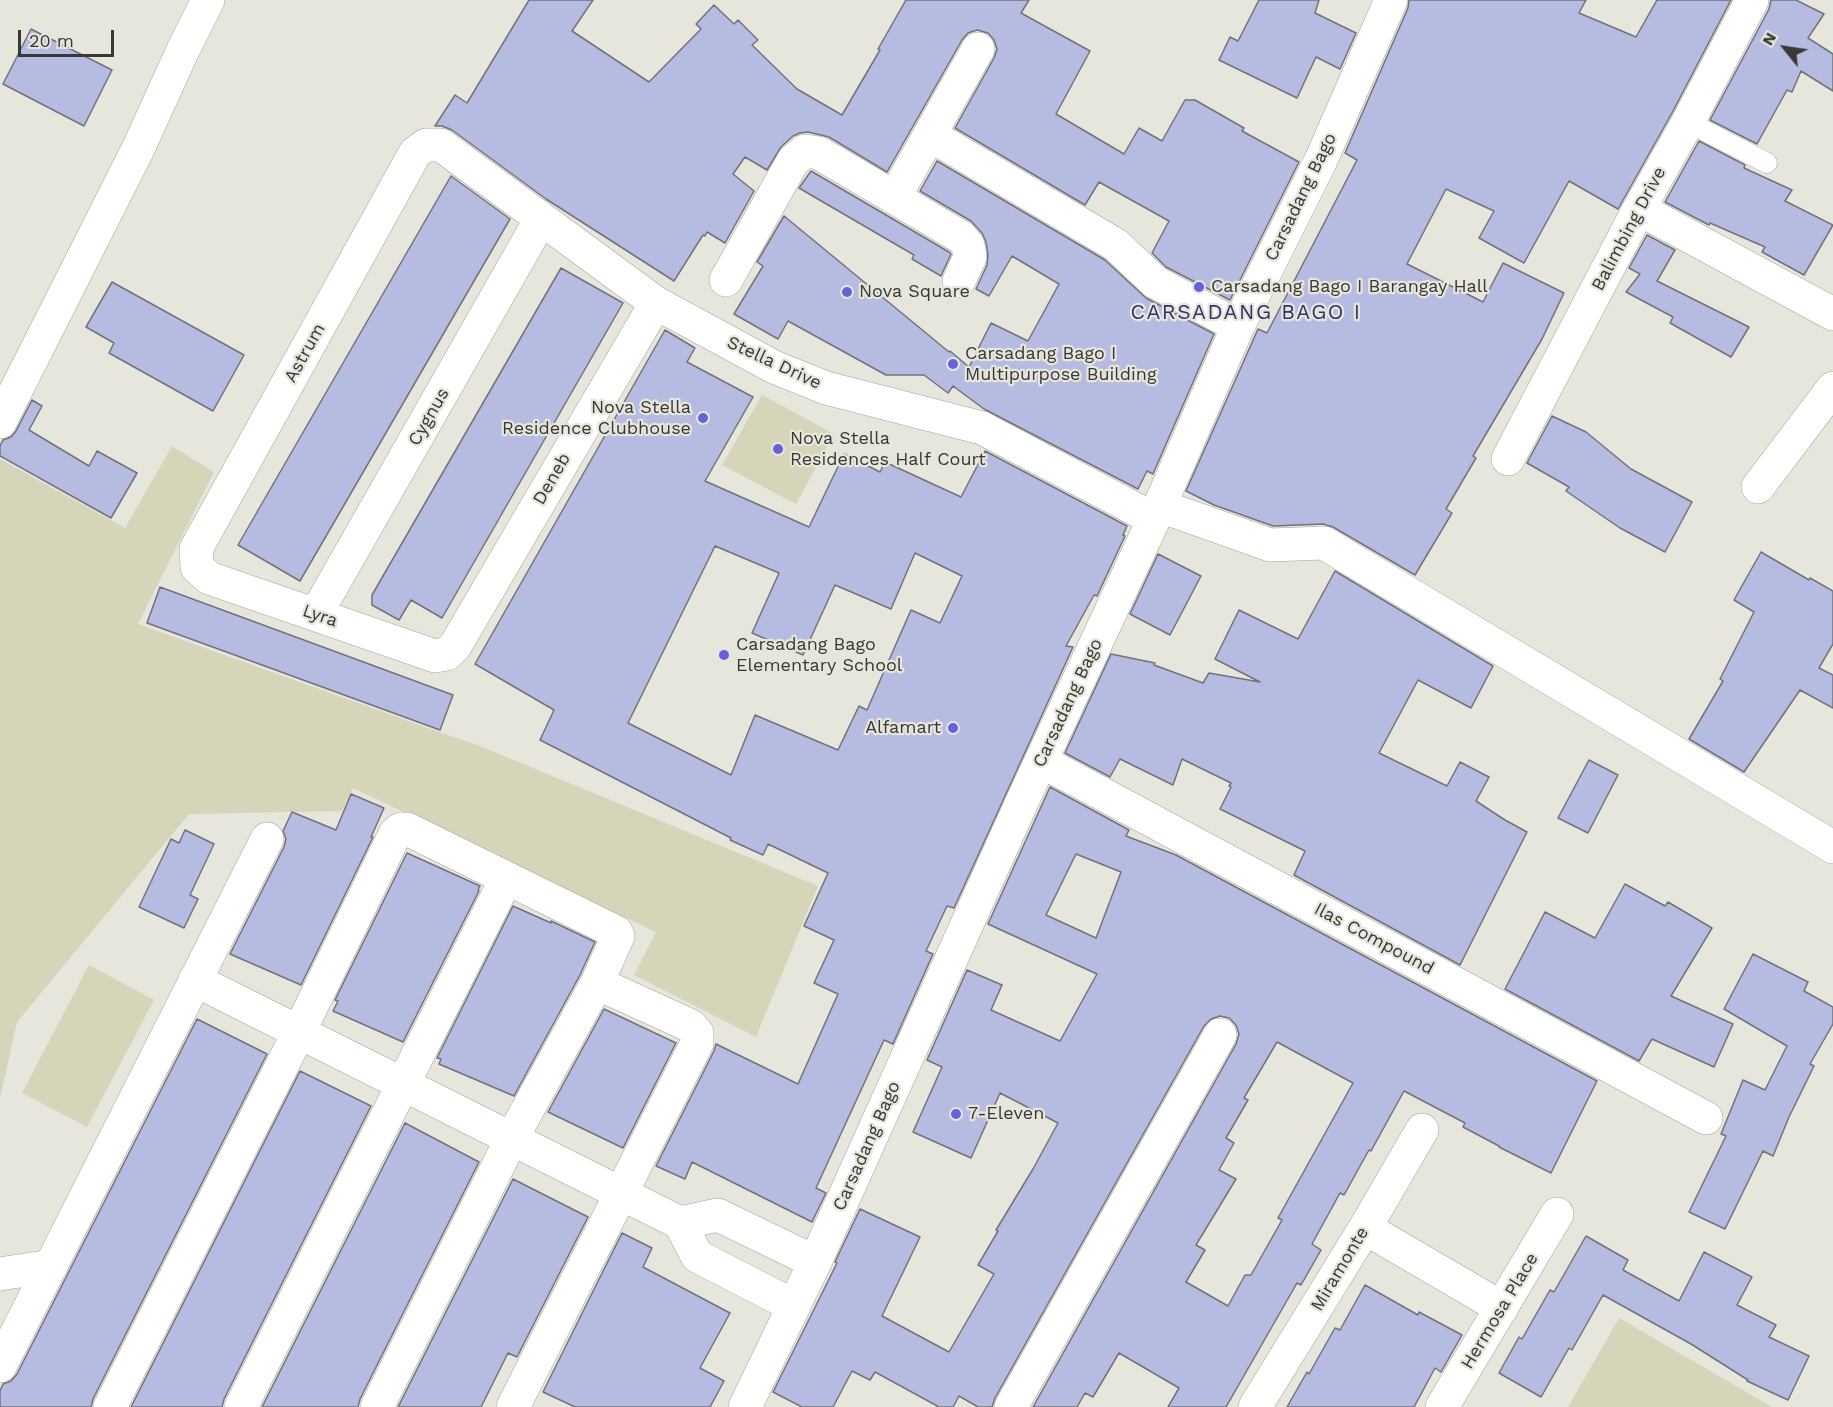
<!DOCTYPE html>
<html>
<head>
<meta charset="utf-8">
<style>
  body { margin:0 }
  #map { position:relative; width:1833px; height:1407px; overflow:hidden; background:#e6e6dd; font-family:"Work Sans",sans-serif }
  canvas { display:block }
  .north { position:absolute; left:1755px; top:18px; width:60px; height:60px; -webkit-text-stroke:4px #e6e6dd; paint-order:stroke; rotate:300deg; font-size:16px; font-weight:700; line-height:24px; text-align:center; color:#383834 }
  .north::after { content:''; display:block; margin:auto; width:21px; height:27px; background:#383834; clip-path:polygon(50% 0,100% 100%,50% 72%,0 100%) }
  .scale { position:absolute; left:18px; top:30px; width:96px; height:27px; box-sizing:border-box; border:3px solid #383834; border-top:0; padding-left:8px; font-size:18px; line-height:21px; white-space:nowrap; color:#383834; -webkit-text-stroke:4px #e6e6dd; paint-order:stroke }
</style>
</head>
<body>
<div id="map">
<canvas width="1833" height="1407"></canvas>
<div class="north">N</div>
<div class="scale">20 m</div>
</div>
<script>
const ctx = document.querySelector('canvas').getContext('2d');
ctx.lineJoin = 'round';
function fillPath(path, color) { ctx.fillStyle = color; ctx.fill(path, 'evenodd'); }
const toPath = rows => new Path2D(rows.map(r => 'M' + r).join(''));
function stroke(path, color, width, dash) { ctx.strokeStyle = color; ctx.lineWidth = width; ctx.lineCap = dash ? 'butt' : 'round'; ctx.setLineDash(dash || []); ctx.stroke(path); }
function drawText(font, color, halo, rows, align = 'center') {
  ctx.font = font + ' "Work Sans",sans-serif'; ctx.lineWidth = 4.5; ctx.setLineDash([]); ctx.textBaseline = 'middle'; ctx.strokeStyle = halo; ctx.fillStyle = color; for (const [text, x, y, turn = 0] of rows) {
    ctx.save(); ctx.translate(x, y); ctx.rotate((+turn || 0) * Math.PI / 180); ctx.textAlign = isNaN(turn) ? turn : align; if (halo) ctx.strokeText(text, 0, 0); ctx.fillText(text, 0, 0); ctx.restore();
  }
}
const green = toPath([
  [762,395,834,434,796,504,722,465],
  [172,446,214,472,138,624,439,732,475,744,818,886,756,1037,634,975,656,932,353,788,342,811,189,814,17,1022,0,1098,0,459,125,528],
  [89,965,154,1000,87,1127,22,1093],
  [1619,1318,1772,1407,1568,1407]
]);
const building = toPath([
  [529,0,593,0,572,31,649,82,701,29,696,24,714,5,734,24,738,20,758,40,752,45,797,89,842,115,880,50,878,49,906,0,1029,0,1021,13,1090,51,1056,114,1124,154,1139,128,1162,141,1185,100,1195,100,1244,128,1242,131,1299,162,1230,300,1166,267,1152,253,1169,221,1099,182,1085,205,955,128,994,58,997,49,994,40,988,33,977,30,968,33,962,40,887,172,829,137,808,132,800,133,793,136,781,147,767,170,745,157,733,174,754,191,725,243,707,232,705,236,703,235,674,281,546,199,452,130,442,126,435,126,455,95,467,103,529,0],
  [1259,0,1319,0,1315,13,1356,33,1340,69,1316,57,1297,98,1219,60,1230,37,1238,41,1259,0],
  [1409,0,1586,0,1579,13,1636,37,1657,0,1731,0,1672,113,1618,209,1569,181,1524,263,1479,238,1494,211,1446,189,1407,264,1483,302,1503,263,1564,293,1542,339,1473,456,1476,458,1446,509,1452,513,1415,575,1333,527,1323,524,1273,526,1214,505,1186,491,1258,329,1267,333,1357,160,1345,153,1408,8,1409,0],
  [1771,0,1796,0,1824,14,1808,38,1833,54,1833,91,1801,71,1792,92,1787,90,1757,144,1710,120,1769,9,1771,0],
  [31,29,112,70,84,126,3,84,31,29],
  [1699,141,1745,165,1744,168,1792,190,1785,201,1833,225,1804,275,1762,252,1765,247,1710,223,1709,225,1665,202,1699,141],
  [937,161,1105,260,1146,298,1214,334,1153,474,1147,471,1138,489,984,409,953,386,948,393,924,375,886,375,788,321,778,339,734,314,763,266,757,262,784,216,949,352,950,351,969,367,991,323,1028,341,1059,284,1012,256,989,296,976,289,987,265,988,255,986,242,982,233,971,221,920,191,937,161],
  [811,171,949,252,951,254,941,276,912,259,914,255,799,188,811,171],
  [451,176,510,219,300,581,238,545,451,176],
  [1647,235,1675,250,1657,281,1749,327,1731,357,1670,323,1673,317,1626,292,1640,274,1629,268,1647,235],
  [561,268,623,303,442,618,411,600,399,620,372,605,372,595,561,268],
  [112,282,244,355,213,411,109,353,114,343,86,327,112,282],
  [665,330,695,348,687,362,753,397,705,481,809,527,844,454,880,472,885,462,961,497,985,451,1127,526,1123,535,1125,536,1097,596,1094,595,1066,646,1073,647,954,908,947,906,926,951,933,954,893,1044,884,1040,816,1188,826,1193,812,1222,692,1162,685,1179,656,1166,714,1051,716,1044,798,1084,838,994,814,983,834,940,804,926,828,873,768,844,763,855,730,840,731,838,540,740,554,710,475,664,665,330],
  [715,546,779,573,752,633,803,655,835,585,891,609,915,553,962,576,940,623,911,610,867,710,859,706,838,750,755,715,731,775,628,723,715,546],
  [32,400,42,406,29,430,89,466,97,451,137,473,111,518,0,456,0,446,3,440,11,437,16,431,32,400],
  [1552,416,1586,432,1631,469,1692,502,1665,552,1620,528,1566,491,1569,487,1527,463,1552,416],
  [1761,552,1809,580,1810,578,1833,591,1833,644,1819,668,1833,675,1833,708,1800,690,1744,772,1689,739,1723,681,1720,679,1754,612,1734,600,1761,552],
  [1158,554,1201,576,1170,635,1130,614,1158,554],
  [1335,571,1493,666,1471,708,1418,680,1379,753,1447,786,1460,762,1489,777,1476,801,1505,820,1527,832,1460,965,1294,875,1305,851,1220,809,1231,787,1229,786,1231,783,1182,759,1173,785,1120,759,1110,777,1065,753,1111,654,1155,663,1154,665,1203,683,1209,673,1260,682,1215,659,1239,610,1298,639,1335,571],
  [160,587,453,695,440,730,147,623,160,587],
  [1589,760,1618,775,1588,833,1558,818,1589,760],
  [1050,787,1129,830,1126,836,1176,855,1597,1081,1551,1173,1499,1147,1499,1146,1463,1127,1465,1123,1404,1091,1371,1151,1369,1150,1344,1195,1340,1193,1312,1244,1321,1250,1301,1285,1297,1283,1226,1407,1168,1407,1179,1388,1119,1353,1093,1397,1085,1393,1077,1407,1033,1407,1236,1044,1239,1034,1236,1025,1229,1018,1220,1016,1211,1019,1204,1026,995,1398,992,1407,978,1407,959,1396,953,1407,939,1407,875,1372,870,1380,852,1371,833,1407,802,1407,773,1392,837,1263,835,1262,860,1209,920,1237,882,1316,949,1352,994,1274,978,1265,998,1231,996,1230,1033,1169,1058,1123,1000,1093,971,1158,913,1132,942,1067,927,1060,967,970,1002,985,991,1010,1060,1041,1097,974,988,924,1050,787],
  [1076,854,1121,872,1096,938,1046,915,1076,854],
  [1277,1042,1353,1083,1278,1218,1282,1220,1251,1275,1245,1275,1228,1306,1186,1282,1205,1250,1196,1245,1236,1179,1219,1170,1234,1143,1226,1138,1248,1100,1244,1098,1277,1042],
  [351,794,384,808,371,837,373,837,301,985,230,954,284,847,286,839,283,831,292,812,336,830,351,794],
  [185,830,214,844,190,895,198,899,184,928,139,907,171,839,179,843,185,830],
  [407,853,480,886,478,890,479,891,403,1042,333,1011,338,1001,335,1000,407,853],
  [1625,884,1665,906,1668,902,1712,928,1671,996,1733,1024,1714,1067,1652,1039,1639,1061,1505,989,1545,912,1595,938,1625,884],
  [513,906,551,923,551,921,595,942,580,975,514,1096,439,1064,441,1059,437,1058,513,906],
  [1753,954,1808,982,1804,991,1833,1007,1833,1024,1810,1064,1814,1066,1789,1117,1773,1156,1763,1151,1725,1229,1689,1212,1726,1136,1721,1134,1743,1080,1765,1090,1787,1046,1724,1009,1753,954],
  [604,1009,676,1043,623,1148,548,1112,604,1009],
  [197,1019,267,1054,93,1399,91,1407,0,1407,0,1391,3,1384,11,1381,17,1374,197,1019],
  [300,1071,371,1106,224,1399,222,1407,131,1407,300,1071],
  [405,1123,479,1162,360,1399,358,1407,262,1407,405,1123],
  [513,1179,588,1217,517,1357,508,1353,481,1407,398,1407,513,1179],
  [622,1233,652,1248,643,1267,730,1313,700,1368,724,1381,710,1407,575,1407,543,1392,622,1233],
  [1586,1236,1628,1260,1623,1270,1679,1301,1704,1252,1752,1277,1737,1305,1776,1325,1769,1337,1809,1356,1788,1400,1747,1381,1748,1380,1691,1344,1603,1295,1572,1350,1569,1348,1541,1397,1499,1373,1519,1337,1522,1339,1550,1290,1554,1292,1586,1236],
  [1365,1285,1418,1315,1419,1312,1462,1335,1441,1372,1435,1368,1414,1407,1287,1407,1307,1372,1309,1374,1335,1328,1340,1330,1365,1285]
]);
const lane = toPath([
  [1688,122,1767,163]
]);
const street = toPath([
  [930,135,1116,245,1155,282,1238,326],
  [894,198,978,49],
  [1639,209,1833,314],
  [726,280,793,161,805,151,819,153,961,237,968,245,970,257,959,281],
  [656,303,455,646,447,654,435,656,209,578,197,567,196,549,415,153,426,145,441,145,656,303,774,367,826,388,982,428,1154,519],
  [0,422,138,149,183,50,208,0],
  [1508,459,1639,209,1688,122,1752,0],
  [1758,487,1833,388],
  [1160,506,1270,545,1324,543,1833,847],
  [316,614,541,219],
  [1041,761,1706,1118],
  [195,980,680,1223,697,1256,794,1306],
  [680,1223,718,1215,815,1262],
  [1365,1228,1502,1308],
  [0,1274,51,1266],
  [0,1366,267,839],
  [110,1407,299,1032,395,834,401,829,407,829,616,932,618,936,597,983,512,1138,377,1407],
  [241,1407,506,879],
  [513,1407,697,1043,697,1033,691,1026,597,983],
  [1011,1407,1220,1035],
  [1255,1407,1365,1228,1422,1130],
  [1442,1407,1557,1214]
]);
const secondary = toPath([
  [745,1407,815,1262,1026,793,1154,519,1238,326,1321,160,1391,0]
]);
const markers = [
  [1199,287,6,"#6562db"],
  [847,292,6,"#6562db"],
  [953,364,6,"#6562db"],
  [703,418,6,"#6562db"],
  [778,449,6,"#6562db"],
  [724,655,6,"#6562db"],
  [953,728,6,"#6562db"],
  [956,1114,6,"#6562db"]
];
const streetNames = [
  ["Carsadang Bago",1301,197,-64],
  ["Balimbing Drive",1629,229,-62],
  ["Astrum",305,353,-61],
  ["Stella Drive",774,363,25],
  ["Cygnus",429,417,-60],
  ["Deneb",552,479,-60],
  ["Lyra",320,616,19],
  ["Carsadang Bago",1068,703,-65],
  ["Ilas Compound",1374,939,28],
  ["Carsadang Bago",867,1146,-66],
  ["Miramonte",1340,1269,-59],
  ["Hermosa Place",1500,1311,-59]
];
const poiNames = [
  ["Carsadang Bago I Barangay Hall",1211,287],
  ["Nova Square",859,292],
  ["Carsadang Bago I",965,354],
  ["Multipurpose Building",965,375],
  ["Nova Stella",691,408,"right"],
  ["Residence Clubhouse",691,429,"right"],
  ["Nova Stella",790,439],
  ["Residences Half Court",790,460],
  ["Carsadang Bago",736,645],
  ["Elementary School",736,666],
  ["Alfamart",941,728,"right"],
  ["7-Eleven",968,1114]
];
const quarterNames = [
  ["CARSADANG BAGO I",1246,313]
];
fillPath(green, '#d6d5b9');
fillPath(building, '#b6bbe2');
stroke(building, '#72737a', 1.5);
stroke(lane, '#a4a39b', 21);
stroke(street, '#a4a39b', 34);
stroke(secondary, '#a4a39b', 34);
stroke(lane, '#fff', 20);
stroke(street, '#fff', 33);
stroke(secondary, '#fff', 33);
for (const [x, y, r, color] of markers) { const dot = new Path2D(); dot.arc(x, y, r, 0, 2 * Math.PI); ctx.fillStyle = color; ctx.fill(dot); stroke(dot, '#e6e6dd', 2); }
drawText('18px', '#383834', '#e6e6dd', streetNames);
drawText('18px', '#383834', '#e6e6dd', poiNames, 'left');
ctx.letterSpacing = '1.5px';
drawText('21px', '#32326d', '#e6e6dd', quarterNames);
ctx.letterSpacing = '0px';
</script>
</body>
</html>
